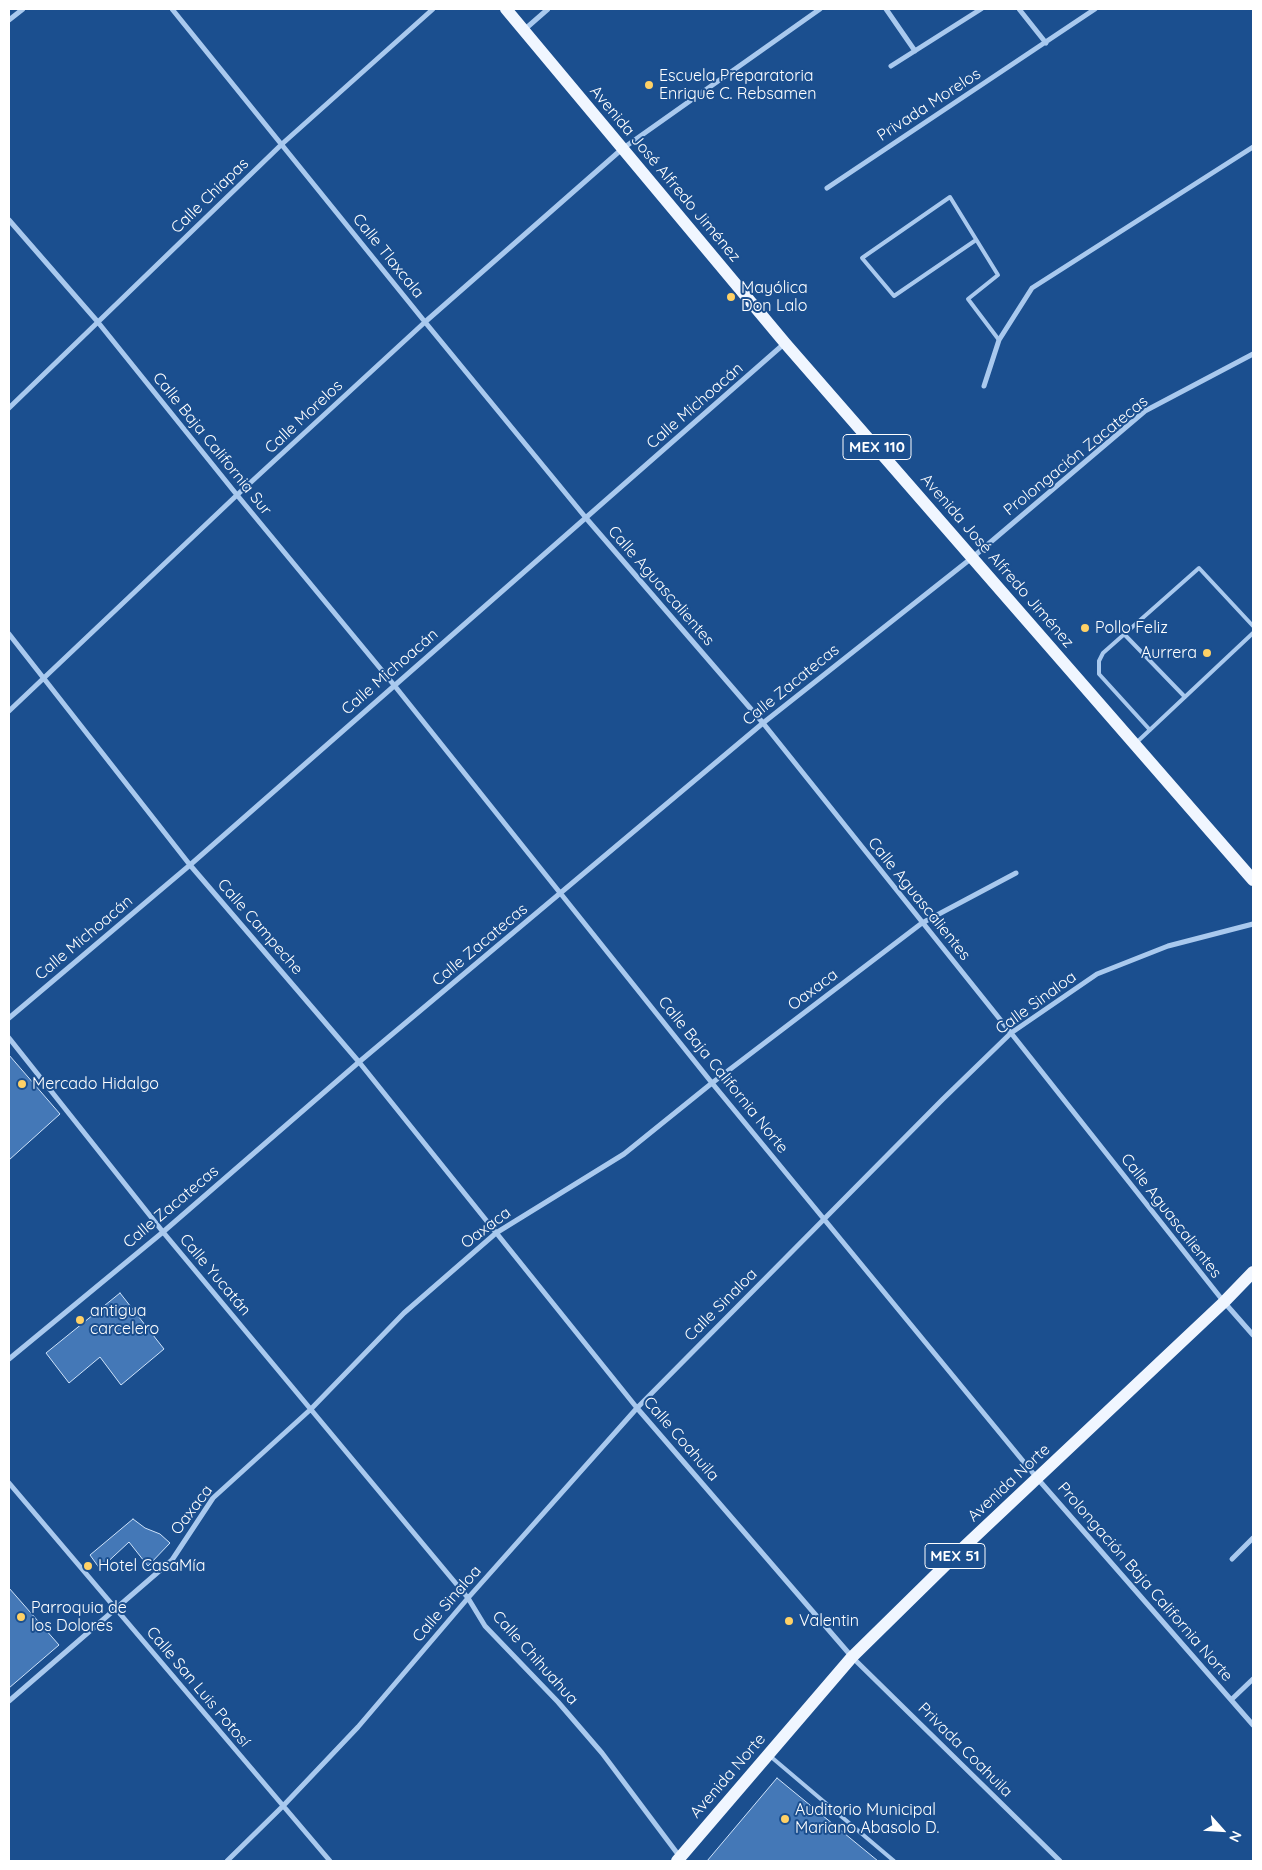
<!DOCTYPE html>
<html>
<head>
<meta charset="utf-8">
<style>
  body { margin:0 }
  #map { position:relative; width:1262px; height:1870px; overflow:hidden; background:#1b4f8f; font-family:Quicksand,sans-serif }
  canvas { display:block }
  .frame { position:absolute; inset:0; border:10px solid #fff; pointer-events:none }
  .north { position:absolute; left:1197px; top:1805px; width:50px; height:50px; -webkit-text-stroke:4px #1b4f8f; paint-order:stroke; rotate:116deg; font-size:14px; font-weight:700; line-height:20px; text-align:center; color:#fff }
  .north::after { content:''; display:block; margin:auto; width:18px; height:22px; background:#fff; clip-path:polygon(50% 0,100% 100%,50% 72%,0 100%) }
</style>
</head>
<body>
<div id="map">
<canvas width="1262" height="1870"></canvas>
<div class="frame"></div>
<div class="north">N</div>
</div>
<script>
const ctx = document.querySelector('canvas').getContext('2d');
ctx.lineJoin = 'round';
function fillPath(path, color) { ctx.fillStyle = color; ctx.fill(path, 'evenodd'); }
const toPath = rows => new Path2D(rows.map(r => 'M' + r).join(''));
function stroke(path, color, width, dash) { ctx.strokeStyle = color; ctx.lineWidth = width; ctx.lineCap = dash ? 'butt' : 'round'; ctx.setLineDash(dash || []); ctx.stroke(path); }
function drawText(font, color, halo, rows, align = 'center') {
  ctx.font = font + ' Quicksand,sans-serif'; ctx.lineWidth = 4; ctx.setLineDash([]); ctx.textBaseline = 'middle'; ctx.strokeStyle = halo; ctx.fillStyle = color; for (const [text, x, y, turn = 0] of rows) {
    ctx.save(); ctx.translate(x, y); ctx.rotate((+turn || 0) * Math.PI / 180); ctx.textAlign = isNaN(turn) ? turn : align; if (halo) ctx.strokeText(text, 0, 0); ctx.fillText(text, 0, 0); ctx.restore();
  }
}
const building = toPath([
  [9,1055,60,1114,9,1160,9,1055],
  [120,1293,164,1349,121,1385,100,1357,69,1383,46,1353,120,1293],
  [133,1519,145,1528,160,1534,170,1543,148,1566,129,1542,100,1569,90,1555,133,1519],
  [9,1588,59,1645,9,1688,9,1588],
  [777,1778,878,1861,707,1861,777,1778]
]);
const service = toPath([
  [976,240,894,296,862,258,950,197,998,275,968,299,999,340],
  [1124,634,1185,697],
  [1150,730,1099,674,1099,661,1103,653,1199,568,1253,626],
  [1137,742,1253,633],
  [770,1756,894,1861]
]);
const minor = toPath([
  [172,9,425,322,586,518,763,723,1011,1033,1224,1302,1253,1335],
  [886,9,915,51],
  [1019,9,1046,43],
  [9,20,23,9],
  [524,30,548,9],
  [891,66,981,9],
  [827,188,1095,9],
  [9,220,97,321,237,495,394,685,712,1083,1037,1478,1253,1725],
  [984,386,999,340,1032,288,1253,147],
  [9,408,282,144,433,9],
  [9,634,190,865,359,1062,637,1408,852,1657,1060,1861],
  [9,711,237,495,425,322,622,149,820,9],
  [9,1018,190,865,785,343],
  [9,1038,163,1232,468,1598,485,1626,558,1702,602,1753,680,1857],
  [9,1359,163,1232,359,1062,763,723,973,557,1145,411,1253,354],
  [9,1483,330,1861],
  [1232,1559,1253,1538],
  [1231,1700,1253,1679],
  [9,1701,172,1560,213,1498,311,1409,404,1313,496,1233,624,1154,712,1083,922,923,1016,873],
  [227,1861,283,1806,358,1727,468,1598,637,1408,943,1099,1011,1033,1097,974,1168,946,1253,924]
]);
const primary = toPath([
  [506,9,785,343,1253,880],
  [677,1861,852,1657,965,1546,1224,1302,1253,1272]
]);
const markers = [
  [649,85,5,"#ffd166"],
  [731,297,5,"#ffd166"],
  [1085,628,5,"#ffd166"],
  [1207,653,5,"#ffd166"],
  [22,1084,5,"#ffd166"],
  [80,1320,5,"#ffd166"],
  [88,1566,5,"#ffd166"],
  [21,1617,5,"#ffd166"],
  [789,1621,5,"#ffd166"],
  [785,1819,5,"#ffd166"]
];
const shields = [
  [877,447,68],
  [955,1556,60]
];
const shieldNames = [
  ["MEX 110",877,447],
  ["MEX 51",955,1556]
];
const poiNames = [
  ["Escuela Preparatoria",659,76],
  ["Enrique C. Rebsamen",659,94],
  ["Mayólica",741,288],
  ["Don Lalo",741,306],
  ["Pollo Feliz",1095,628],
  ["Aurrera",1197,653,"right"],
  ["Mercado Hidalgo",32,1084],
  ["antigua",90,1311],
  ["carcelero",90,1329],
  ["Hotel CasaMía",98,1566],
  ["Parroquia de",31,1608],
  ["los Dolores",31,1626],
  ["Valentin",799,1621],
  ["Auditorio Municipal",795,1810],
  ["Mariano Abasolo D.",795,1828]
];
const streetNames = [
  ["Privada Morelos",929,105,-33],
  ["Avenida José Alfredo Jiménez",665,174,50],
  ["Calle Chiapas",210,196,-44],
  ["Calle Tlaxcala",388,256,51],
  ["Calle Michoacán",695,406,-41],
  ["Calle Morelos",304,417,-43],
  ["Calle Baja California Sur",212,444,51],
  ["Prolongación Zacatecas",1076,456,-39],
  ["Avenida José Alfredo Jiménez",997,561,49],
  ["Calle Aguascalientes",661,586,49],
  ["Calle Michoacán",390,672,-41],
  ["Calle Zacatecas",791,685,-39],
  ["Calle Aguascalientes",919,899,51],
  ["Calle Campeche",260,927,49],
  ["Calle Michoacán",84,938,-40],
  ["Calle Zacatecas",480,945,-40],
  ["Oaxaca",813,990,-37],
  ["Calle Sinaloa",1036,1003,-36],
  ["Calle Baja California Norte",723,1075,51],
  ["Calle Zacatecas",171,1207,-40],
  ["Calle Aguascalientes",1171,1216,52],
  ["Oaxaca",486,1228,-37],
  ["Calle Yucatán",215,1275,50],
  ["Calle Sinaloa",721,1305,-45],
  ["Calle Coahuila",681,1439,49],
  ["Avenida Norte",1009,1483,-43],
  ["Oaxaca",192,1510,-53],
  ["Prolongación Baja California Norte",1145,1582,49],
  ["Calle Sinaloa",447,1604,-49],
  ["Calle Chihuahua",535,1658,48],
  ["Calle San Luis Potosí",198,1687,50],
  ["Privada Coahuila",965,1750,45],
  ["Avenida Norte",728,1776,-49]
];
fillPath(building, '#4478b7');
stroke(building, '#cfe3fa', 1);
stroke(service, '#a9c9ee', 4);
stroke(minor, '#a9c9ee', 5);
stroke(primary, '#f0f6ff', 12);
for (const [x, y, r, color] of markers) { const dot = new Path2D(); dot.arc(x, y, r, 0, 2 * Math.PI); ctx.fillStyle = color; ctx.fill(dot); stroke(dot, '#1b4f8f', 2); }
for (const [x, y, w] of shields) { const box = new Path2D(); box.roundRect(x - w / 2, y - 12.5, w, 25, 4); ctx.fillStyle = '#1b4f8f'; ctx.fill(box); stroke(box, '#fff', 1); }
drawText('bold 15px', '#fff', null, shieldNames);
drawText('16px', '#fff', '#1b4f8f', poiNames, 'left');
drawText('16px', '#fff', '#1b4f8f', streetNames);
</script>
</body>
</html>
